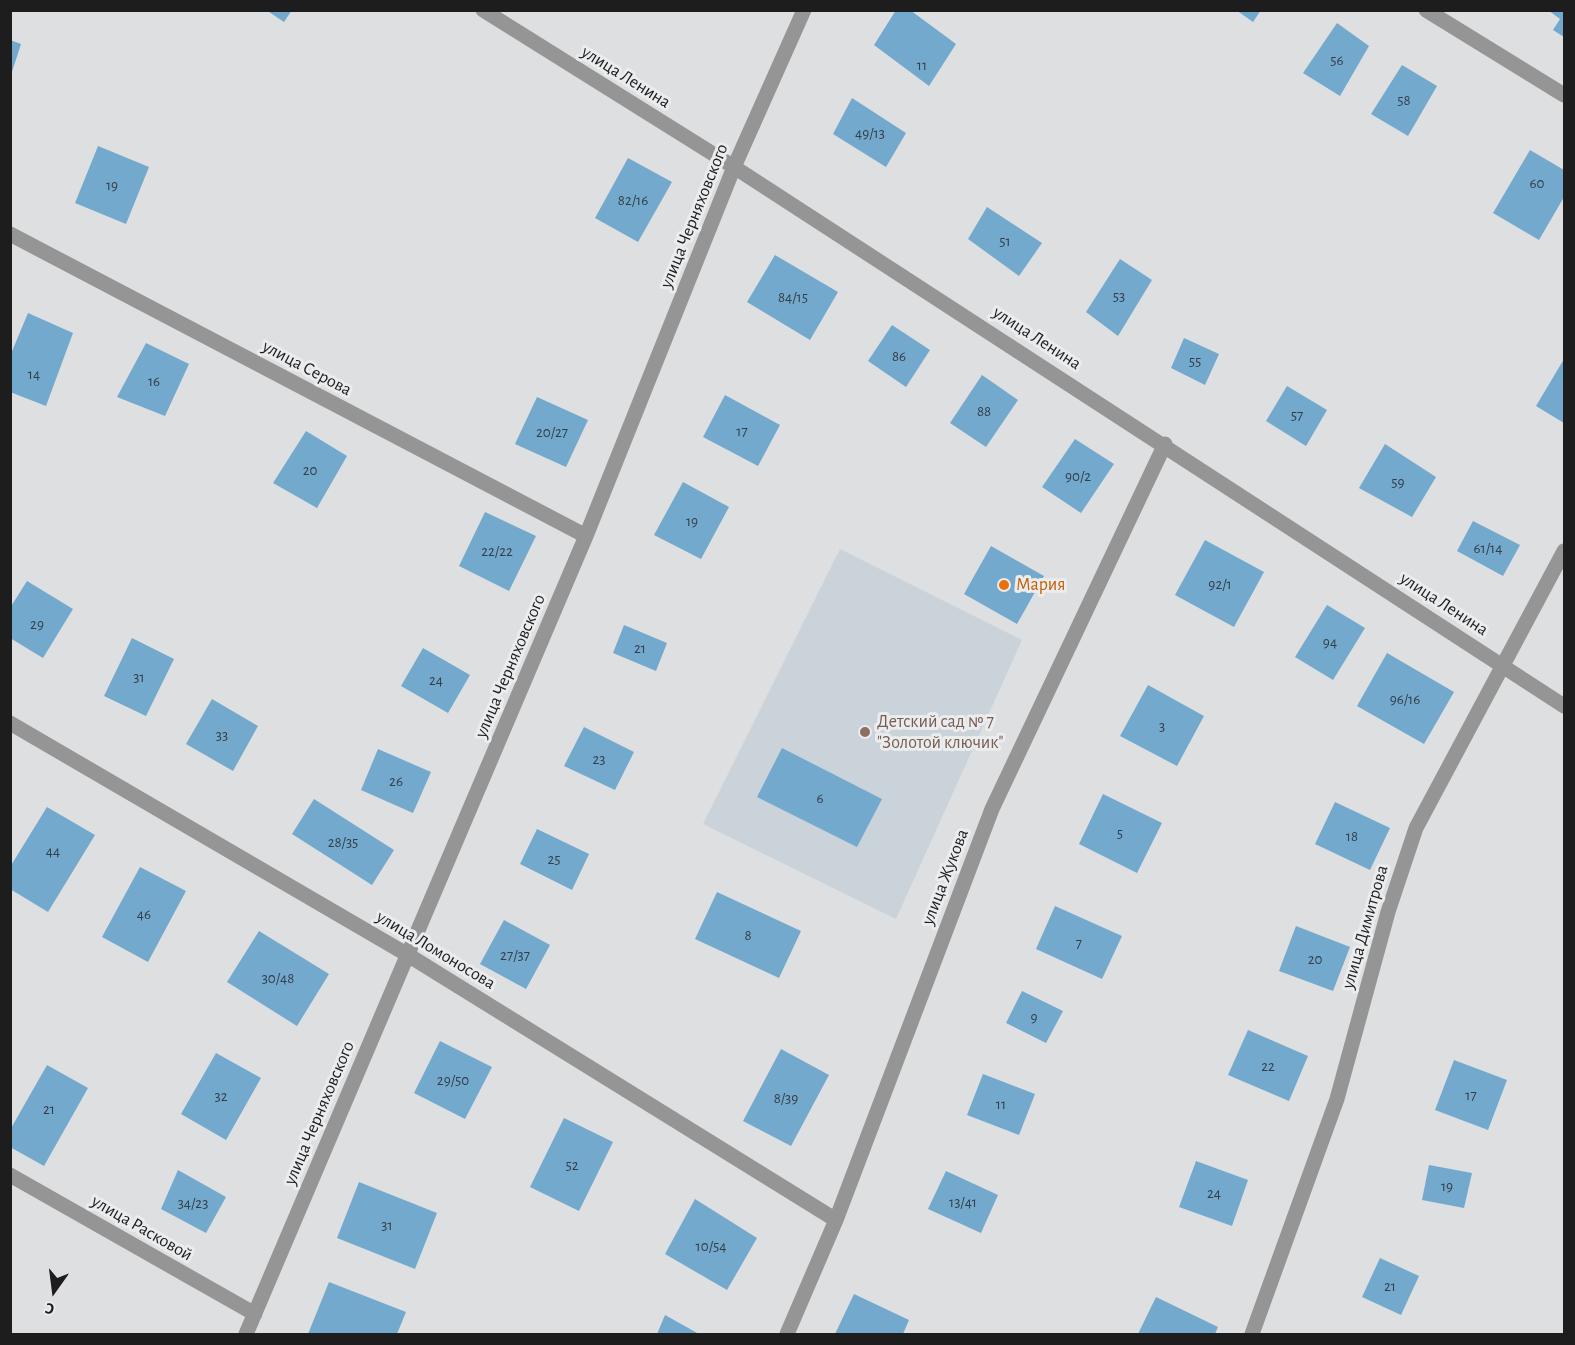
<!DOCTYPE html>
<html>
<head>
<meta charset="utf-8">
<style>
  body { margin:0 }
  #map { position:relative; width:1575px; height:1345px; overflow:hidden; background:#dddfe0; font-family:"Alegreya Sans",sans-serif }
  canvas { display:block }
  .frame { position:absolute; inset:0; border:12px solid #1d1d1e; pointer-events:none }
  .north { position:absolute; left:24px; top:1261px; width:60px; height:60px; -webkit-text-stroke:4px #eaeced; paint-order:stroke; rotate:194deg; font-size:16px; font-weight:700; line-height:24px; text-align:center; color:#1d1d1e }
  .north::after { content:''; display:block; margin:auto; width:21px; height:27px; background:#1d1d1e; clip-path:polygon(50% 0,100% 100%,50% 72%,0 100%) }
</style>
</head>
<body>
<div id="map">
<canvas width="1575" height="1345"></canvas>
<div class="frame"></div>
<div class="north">С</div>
</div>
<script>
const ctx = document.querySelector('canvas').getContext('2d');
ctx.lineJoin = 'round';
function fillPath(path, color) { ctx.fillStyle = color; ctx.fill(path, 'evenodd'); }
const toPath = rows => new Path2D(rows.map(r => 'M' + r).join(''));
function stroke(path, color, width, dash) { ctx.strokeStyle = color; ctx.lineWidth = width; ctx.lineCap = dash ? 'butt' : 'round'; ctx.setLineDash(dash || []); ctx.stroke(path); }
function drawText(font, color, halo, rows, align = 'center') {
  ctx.font = font + ' "Alegreya Sans",sans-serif'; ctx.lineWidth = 6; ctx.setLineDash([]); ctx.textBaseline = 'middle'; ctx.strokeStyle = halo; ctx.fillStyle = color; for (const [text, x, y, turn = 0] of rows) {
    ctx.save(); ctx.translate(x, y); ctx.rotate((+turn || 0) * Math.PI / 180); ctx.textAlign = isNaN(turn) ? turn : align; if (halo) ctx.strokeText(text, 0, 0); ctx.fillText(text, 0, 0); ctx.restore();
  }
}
const built = toPath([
  [840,549,1022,640,896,919,703,824]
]);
const building = toPath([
  [266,10,292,10,284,22],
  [896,10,910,10,956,44,929,86,874,45],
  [1236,10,1261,10,1253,22],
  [1548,10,1564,10,1564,37,1553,30,1560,19],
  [1337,23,1369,46,1340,96,1303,73],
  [10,40,21,44,11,75,10,75],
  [1402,65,1437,86,1408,136,1371,114],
  [852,98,906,133,886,167,833,134],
  [98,146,149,167,126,224,75,203],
  [1530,150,1564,170,1564,197,1539,240,1493,213],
  [628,158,672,182,638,242,595,218],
  [987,207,1042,243,1019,276,968,239],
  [775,255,838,292,810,340,747,302],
  [1120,259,1152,280,1118,336,1086,312],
  [28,313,73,333,46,406,10,392,10,356],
  [892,325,930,350,906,387,868,361],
  [1184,338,1219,354,1205,385,1171,368],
  [146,343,189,364,165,416,117,397],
  [1564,359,1564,423,1536,406],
  [982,375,1018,400,986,447,950,423],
  [1287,386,1327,410,1306,446,1266,421],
  [725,395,780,425,758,466,703,437],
  [537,397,588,420,566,467,515,444],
  [306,431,347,456,317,508,273,483],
  [1075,439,1114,464,1081,513,1042,487],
  [1385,444,1436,477,1412,517,1359,488],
  [683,482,729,507,701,559,654,535],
  [485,512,536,536,509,591,459,566],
  [1473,521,1520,545,1503,576,1457,551],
  [1205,540,1264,572,1234,627,1175,595],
  [991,546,1044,576,1017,624,964,594],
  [27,581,73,609,43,658,10,638,10,608],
  [1327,605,1365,628,1333,680,1295,657],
  [624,625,667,643,656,671,613,653],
  [132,638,174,659,146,716,104,696],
  [423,648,470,675,448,713,401,686],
  [1387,653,1454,692,1424,744,1357,706],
  [1148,685,1204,716,1177,766,1120,736],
  [212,699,258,726,233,771,186,744],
  [584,727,634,752,615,790,564,766],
  [782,748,882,799,857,847,757,797],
  [378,749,431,772,413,813,361,790],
  [1103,794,1162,823,1137,873,1079,844],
  [314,799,394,850,372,885,292,834],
  [1335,802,1390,828,1370,870,1315,844],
  [47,807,95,835,48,912,10,889,10,867],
  [537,829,589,854,572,890,520,864],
  [140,867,186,891,148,962,102,937],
  [717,892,801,931,779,978,695,939],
  [1055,906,1122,936,1102,979,1036,949],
  [504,920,550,945,526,989,480,964],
  [1296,926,1350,947,1333,991,1279,971],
  [259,931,329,974,297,1026,227,982],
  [1022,991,1063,1011,1046,1043,1006,1023],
  [1248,1030,1308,1056,1289,1101,1228,1075],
  [440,1041,492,1067,465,1119,414,1093],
  [781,1049,829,1075,791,1146,743,1121],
  [216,1053,261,1078,226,1140,181,1114],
  [1454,1060,1507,1080,1488,1130,1435,1110],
  [47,1065,88,1088,44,1166,10,1147,10,1130],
  [983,1074,1035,1094,1019,1135,967,1115],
  [564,1118,613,1142,579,1211,530,1187],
  [1196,1161,1248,1180,1232,1226,1179,1207],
  [1429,1165,1472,1173,1464,1208,1422,1200],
  [178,1170,226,1197,206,1233,161,1209],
  [946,1171,998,1195,981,1233,928,1209],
  [359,1182,437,1213,415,1269,337,1238],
  [695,1199,757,1238,727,1290,665,1254],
  [1380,1258,1419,1276,1401,1315,1362,1297],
  [329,1282,406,1312,397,1334,308,1334],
  [854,1294,909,1320,903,1334,835,1334],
  [1156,1297,1218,1327,1215,1334,1138,1334],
  [665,1315,699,1334,657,1334]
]);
const minor = toPath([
  [483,10,734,167,1564,706],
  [1426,10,1564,95],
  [10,234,586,536],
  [10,723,408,955,836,1220],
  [10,1175,255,1314],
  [246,1334,586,536,734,167,804,10],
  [787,1334,836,1220,992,809,1165,444],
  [1252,1334,1337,1099,1388,912,1416,828,1564,551]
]);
const markers = [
  [1004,585,6,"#e8710a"],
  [865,732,6,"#8d6e63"]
];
const numberNames = [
  ["56",1337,60],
  ["11",922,65],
  ["58",1404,100],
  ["49/13",870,133],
  ["60",1537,183],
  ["19",112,185],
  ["82/16",633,200],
  ["51",1005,241],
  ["53",1119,296],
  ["84/15",793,297],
  ["86",899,356],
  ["55",1195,361],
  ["14",34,374],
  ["16",154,381],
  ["88",984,411],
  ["57",1297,415],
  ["17",742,431],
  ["20/27",552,432],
  ["20",310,470],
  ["90/2",1078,476],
  ["59",1398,482],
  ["19",692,521],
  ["61/14",1488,548],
  ["22/22",497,551],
  ["92/1",1220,584],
  ["29",37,624],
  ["94",1330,642],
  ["21",640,648],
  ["31",139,677],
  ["24",436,680],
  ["96/16",1405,699],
  ["3",1162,726],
  ["33",222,735],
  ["23",599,759],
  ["26",396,781],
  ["6",820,798],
  ["5",1120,833],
  ["18",1352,836],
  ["28/35",343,842],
  ["44",53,851],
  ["25",554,859],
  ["46",144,914],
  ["8",748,935],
  ["7",1079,943],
  ["27/37",515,955],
  ["20",1315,959],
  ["30/48",278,978],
  ["9",1034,1017],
  ["22",1268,1066],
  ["29/50",453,1080],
  ["17",1471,1095],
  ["32",221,1096],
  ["8/39",786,1098],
  ["11",1001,1104],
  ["21",49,1109],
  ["52",572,1165],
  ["19",1447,1186],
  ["24",1214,1193],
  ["13/41",963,1202],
  ["34/23",193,1203],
  ["31",387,1225],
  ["10/54",711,1246],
  ["21",1390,1286]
];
const streetNames = [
  ["улица Ленина",626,77,32],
  ["улица Черняховского",694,216,-68],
  ["улица Ленина",1037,338,33],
  ["улица Серова",307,368,28],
  ["улица Ленина",1444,604,33],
  ["улица Черняховского",510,666,-67],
  ["улица Жукова",945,877,-69],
  ["улица Димитрова",1365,927,-74],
  ["улица Ломоносова",436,950,31],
  ["улица Черняховского",319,1113,-67],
  ["улица Расковой",142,1228,30]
];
const foodNames = [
  ["Мария",1016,585]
];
const educationNames = [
  ["Детский сад № 7",877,722],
  ["\"Золотой ключик\"",877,743]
];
fillPath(built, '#cbd3da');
fillPath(building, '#74a9ce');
stroke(minor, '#969595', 15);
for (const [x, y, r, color] of markers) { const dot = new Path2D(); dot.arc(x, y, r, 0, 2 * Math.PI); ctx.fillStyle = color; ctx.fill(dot); stroke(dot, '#eaeced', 2); }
drawText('15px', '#33404a', null, numberNames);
drawText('18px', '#1d1d1e', '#eaeced', streetNames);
drawText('18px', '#c56008', '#eaeced', foodNames, 'left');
drawText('18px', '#785e54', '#eaeced', educationNames, 'left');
</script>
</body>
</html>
